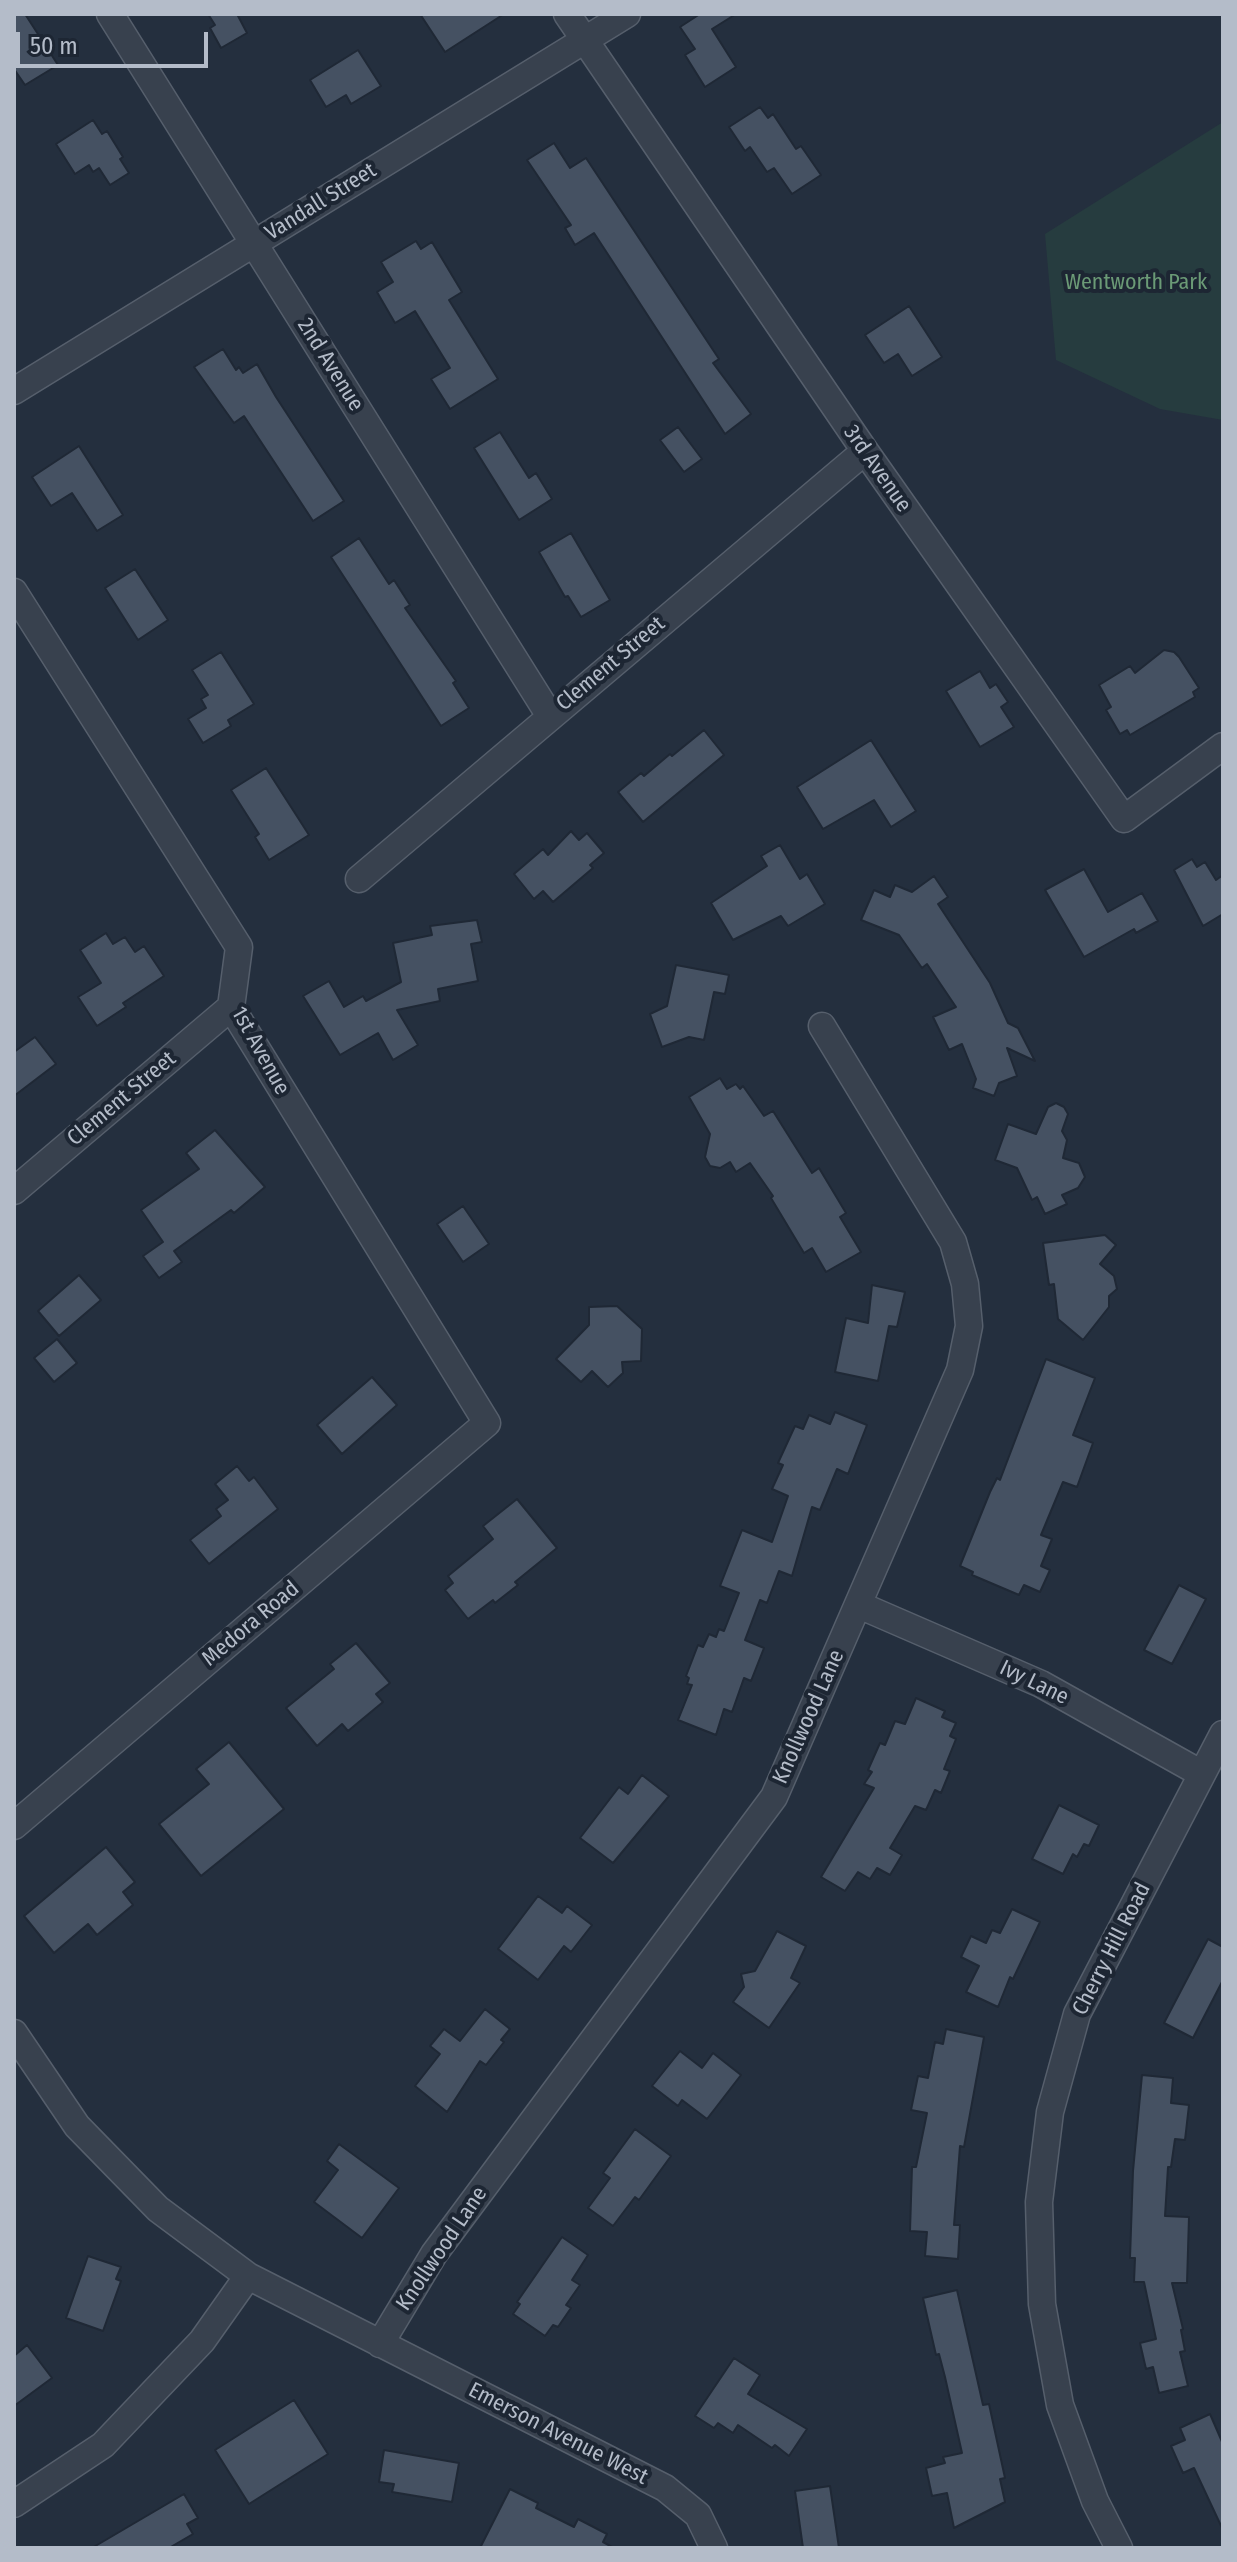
<!DOCTYPE html>
<html>
<head>
<meta charset="utf-8">
<style>
  body { margin:0 }
  #map { position:relative; width:1237px; height:2562px; overflow:hidden; background:#242f3e; font-family:"Fira Sans Condensed",sans-serif }
  canvas { display:block }
  .frame { position:absolute; inset:0; border:16px solid #b4bcc9; pointer-events:none }
  .scale { position:absolute; left:16px; top:32px; width:192px; height:36px; box-sizing:border-box; border:4px solid #b4bcc9; border-top:0; padding-left:10px; font-size:24px; line-height:28px; white-space:nowrap; color:#b4bcc9; -webkit-text-stroke:6px #1d2633; paint-order:stroke }
</style>
</head>
<body>
<div id="map">
<canvas width="1237" height="2562"></canvas>
<div class="frame"></div>
<div class="scale">50 m</div>
</div>
<script>
const ctx = document.querySelector('canvas').getContext('2d');
ctx.lineJoin = 'round';
function fillPath(path, color) { ctx.fillStyle = color; ctx.fill(path, 'evenodd'); }
const toPath = rows => new Path2D(rows.map(r => 'M' + r).join(''));
function stroke(path, color, width, dash) { ctx.strokeStyle = color; ctx.lineWidth = width; ctx.lineCap = dash ? 'butt' : 'round'; ctx.setLineDash(dash || []); ctx.stroke(path); }
function drawText(font, color, halo, rows, align = 'center') {
  ctx.font = font + ' "Fira Sans Condensed",sans-serif'; ctx.lineWidth = 8; ctx.setLineDash([]); ctx.textBaseline = 'middle'; ctx.strokeStyle = halo; ctx.fillStyle = color; for (const [text, x, y, turn = 0] of rows) {
    ctx.save(); ctx.translate(x, y); ctx.rotate((+turn || 0) * Math.PI / 180); ctx.textAlign = isNaN(turn) ? turn : align; if (halo) ctx.strokeText(text, 0, 0); ctx.fillText(text, 0, 0); ctx.restore();
  }
}
const green = toPath([
  [1223,122,1223,420,1160,409,1056,360,1045,234]
]);
const building = toPath([
  [14,14,25,14,58,65,25,85,14,69,14,14],
  [208,14,237,14,247,33,221,48,210,28,215,25,208,14],
  [420,14,504,14,445,52,420,14],
  [700,14,736,14,712,29,736,67,705,87,685,55,695,49,680,27,700,14],
  [358,50,381,86,351,104,346,95,326,107,310,80,358,50],
  [760,107,768,118,773,114,796,149,801,146,821,175,792,194,774,168,767,172,750,147,745,151,729,127,760,107],
  [93,120,102,134,107,131,123,157,120,159,129,173,110,185,99,168,93,172,89,165,75,174,56,144,93,120],
  [554,143,570,168,586,158,719,359,713,363,751,414,725,434,594,233,575,245,565,228,571,225,527,160,554,143],
  [416,241,421,249,432,242,462,292,449,300,498,379,450,409,431,379,450,368,415,311,395,323,377,292,393,282,381,262,416,241],
  [909,306,942,357,912,376,898,354,884,363,865,335,909,306],
  [223,349,236,370,239,367,243,373,257,364,276,397,344,501,313,521,244,416,234,423,194,367,223,349],
  [678,427,702,459,684,472,660,440,678,427],
  [500,432,529,478,536,473,552,499,519,520,474,448,500,432],
  [79,446,123,515,97,531,72,493,51,506,32,477,79,446],
  [571,533,610,600,581,617,568,596,565,597,539,552,571,533],
  [359,538,389,584,394,580,410,605,405,608,456,681,453,683,469,708,441,726,331,557,359,538],
  [135,569,168,620,138,640,105,588,135,569],
  [1164,650,1174,652,1179,657,1199,688,1193,692,1195,697,1130,735,1127,730,1120,734,1106,710,1111,707,1099,685,1130,666,1135,673,1164,650],
  [221,652,254,704,228,720,231,726,203,743,188,719,206,708,201,699,208,695,192,670,221,652],
  [980,671,990,688,996,684,1008,702,1001,707,1014,727,980,747,946,691,980,671],
  [704,730,724,755,643,822,618,792,641,773,644,776,670,754,672,756,704,730],
  [871,740,916,811,891,827,874,800,823,829,797,787,871,740],
  [266,768,309,835,269,860,255,837,259,834,231,790,266,768],
  [571,831,579,840,587,833,604,853,590,865,593,868,553,902,543,891,534,899,514,874,543,849,548,855,571,831],
  [780,845,800,879,807,874,825,904,788,926,781,916,733,940,711,903,767,866,761,856,780,845],
  [1192,859,1197,867,1205,862,1216,880,1223,875,1223,914,1203,926,1174,870,1192,859],
  [1084,869,1108,912,1142,893,1158,921,1136,933,1134,929,1084,957,1045,890,1084,869],
  [934,876,948,897,938,904,990,983,1008,1023,1018,1028,1035,1061,1007,1048,1017,1076,999,1083,994,1096,973,1088,976,1079,962,1044,949,1050,933,1017,956,1007,927,964,922,968,899,935,861,920,874,890,890,897,895,885,912,892,934,876],
  [477,920,482,942,471,944,478,981,438,989,440,1001,397,1010,418,1045,393,1060,378,1033,340,1055,303,996,329,981,344,1007,363,996,366,1001,401,982,393,943,432,935,430,926,477,920],
  [106,933,113,944,125,937,135,952,144,946,164,976,123,1003,126,1007,97,1026,78,997,101,983,80,950,106,933],
  [676,965,729,975,725,994,714,992,704,1040,689,1037,662,1047,650,1014,667,1006,676,965],
  [35,1037,56,1064,14,1096,14,1052,35,1037],
  [720,1078,727,1089,736,1084,740,1089,743,1086,764,1116,773,1111,812,1173,819,1168,846,1213,840,1217,861,1252,826,1272,812,1248,804,1253,771,1198,773,1196,750,1163,736,1172,730,1162,720,1168,710,1166,705,1157,710,1134,689,1097,720,1078],
  [1056,1103,1064,1107,1068,1114,1062,1131,1067,1140,1063,1158,1079,1163,1085,1177,1078,1188,1062,1195,1067,1204,1045,1214,1037,1197,1032,1200,1017,1168,995,1160,1008,1124,1036,1134,1048,1107,1056,1103],
  [215,1130,265,1187,234,1213,231,1210,174,1251,182,1262,159,1278,143,1256,163,1242,141,1210,199,1169,186,1153,215,1130],
  [463,1206,489,1244,463,1262,437,1224,463,1206],
  [1105,1235,1116,1245,1100,1264,1114,1276,1117,1289,1109,1296,1109,1307,1083,1340,1058,1319,1054,1284,1049,1285,1043,1243,1105,1235],
  [79,1275,101,1300,59,1336,38,1311,79,1275],
  [872,1285,905,1292,897,1327,889,1326,878,1381,835,1372,846,1318,868,1323,872,1285],
  [617,1306,642,1329,641,1361,622,1362,623,1373,608,1387,592,1371,581,1382,556,1359,589,1325,589,1307,617,1306],
  [57,1339,77,1363,54,1382,34,1358,57,1339],
  [1046,1359,1095,1378,1073,1435,1093,1443,1077,1487,1063,1482,1041,1535,1052,1539,1041,1566,1050,1570,1040,1592,1024,1585,1019,1595,972,1575,973,1572,960,1566,990,1492,997,1478,1000,1480,1046,1359],
  [372,1377,397,1405,342,1454,317,1425,372,1377],
  [835,1412,867,1425,848,1474,837,1469,820,1510,812,1507,792,1576,779,1571,767,1603,760,1600,745,1640,764,1648,751,1681,744,1678,732,1712,724,1709,716,1735,678,1720,692,1685,687,1684,689,1678,686,1676,698,1645,703,1647,709,1634,716,1637,719,1629,724,1631,739,1593,720,1586,742,1530,772,1542,788,1496,772,1489,783,1465,778,1463,795,1426,803,1429,809,1415,830,1424,835,1412],
  [237,1466,249,1481,254,1477,278,1509,209,1564,190,1540,221,1516,216,1509,228,1500,215,1484,237,1466],
  [517,1499,557,1548,515,1582,518,1585,495,1603,493,1600,468,1619,445,1590,453,1583,448,1576,493,1539,483,1526,517,1499],
  [1179,1585,1206,1599,1172,1664,1144,1650,1179,1585],
  [356,1643,390,1683,376,1694,383,1702,348,1731,342,1724,317,1746,286,1708,334,1669,330,1664,356,1643],
  [916,1698,945,1711,942,1717,956,1723,950,1736,956,1739,944,1769,950,1771,941,1793,935,1790,926,1810,915,1806,890,1848,902,1855,890,1875,877,1868,870,1879,858,1872,845,1891,821,1877,874,1788,864,1784,872,1772,868,1770,880,1743,885,1745,895,1721,905,1724,916,1698],
  [229,1742,284,1809,201,1876,159,1824,209,1784,196,1769,229,1742],
  [642,1775,669,1796,613,1863,580,1838,619,1787,628,1794,642,1775],
  [1059,1805,1099,1825,1089,1846,1084,1844,1077,1857,1073,1854,1063,1874,1032,1859,1059,1805],
  [106,1847,135,1882,123,1892,133,1905,97,1935,88,1924,54,1953,24,1916,106,1847],
  [538,1896,562,1913,567,1906,592,1925,571,1952,564,1946,538,1980,498,1949,538,1896],
  [1012,1909,1040,1922,1013,1979,1010,1977,998,2007,966,1992,979,1966,961,1957,971,1936,986,1943,992,1930,1000,1933,1012,1909],
  [777,1931,806,1946,791,1978,800,1983,769,2028,733,2002,744,1987,741,1974,755,1971,777,1931],
  [1208,1939,1223,1947,1223,1980,1193,2038,1164,2023,1208,1939],
  [485,2009,510,2029,501,2040,504,2042,486,2065,480,2061,447,2112,415,2086,440,2054,430,2046,444,2029,460,2041,485,2009],
  [946,2029,984,2037,964,2147,960,2146,954,2225,960,2225,958,2259,925,2256,927,2232,910,2231,912,2167,916,2167,927,2113,911,2110,918,2076,928,2078,935,2042,943,2044,946,2029],
  [680,2051,702,2068,713,2053,741,2075,707,2119,682,2100,678,2106,652,2086,680,2051],
  [1142,2075,1173,2078,1171,2103,1189,2105,1185,2140,1175,2139,1171,2167,1168,2167,1165,2216,1189,2217,1187,2283,1172,2283,1183,2329,1181,2330,1185,2351,1180,2352,1188,2386,1159,2393,1153,2367,1146,2369,1140,2343,1156,2339,1144,2282,1134,2282,1135,2258,1130,2258,1133,2171,1142,2075],
  [635,2129,671,2156,639,2200,635,2197,613,2226,588,2208,610,2178,603,2173,635,2129],
  [339,2144,399,2188,362,2238,314,2202,338,2170,327,2161,339,2144],
  [562,2237,588,2255,572,2280,580,2285,566,2305,571,2308,558,2327,553,2325,545,2336,513,2314,520,2304,517,2302,562,2237],
  [88,2256,121,2267,116,2279,121,2281,103,2331,66,2318,88,2256],
  [957,2290,983,2405,989,2404,1005,2478,1000,2479,1005,2502,954,2528,947,2493,932,2496,926,2468,945,2463,943,2457,962,2453,945,2377,939,2354,936,2355,923,2298,957,2290],
  [27,2345,52,2378,14,2406,14,2356,27,2345],
  [734,2358,760,2375,748,2394,807,2429,789,2456,775,2445,772,2448,738,2425,733,2433,718,2423,714,2428,695,2416,734,2358],
  [294,2400,328,2454,249,2504,215,2450,294,2400],
  [1210,2414,1223,2444,1223,2530,1194,2468,1183,2473,1171,2446,1185,2440,1180,2428,1210,2414],
  [384,2450,459,2463,452,2502,392,2492,394,2484,379,2482,384,2450],
  [830,2486,839,2548,803,2548,795,2491,830,2486],
  [510,2489,538,2503,536,2508,574,2527,578,2519,607,2534,603,2542,614,2548,480,2548,510,2489],
  [184,2494,198,2518,187,2524,193,2534,169,2548,92,2548,184,2494]
]);
const minor = toPath([
  [110,14,550,716],
  [567,14,865,451,1124,819,1223,746],
  [14,391,627,14],
  [14,592,239,947,231,1007,487,1423,14,1826],
  [359,879,865,451],
  [14,1191,231,1007],
  [859,1605,1041,1684,1202,1774],
  [14,2033,77,2126,158,2209,248,2276,665,2488,698,2515,714,2548],
  [380,2344,434,2254,774,1797,960,1370,969,1326,965,1284,953,1242,822,1026],
  [14,2504,103,2445,202,2341,248,2276],
  [1119,2548,1095,2501,1060,2405,1042,2304,1039,2202,1050,2112,1077,2014,1223,1734]
]);
const streetNames = [
  ["Vandall Street",321,202,-32],
  ["2nd Avenue",330,365,58],
  ["3rd Avenue",877,469,55],
  ["Clement Street",611,664,-40],
  ["1st Avenue",260,1051,61],
  ["Clement Street",122,1099,-40],
  ["Medora Road",251,1624,-40],
  ["Ivy Lane",1034,1683,26],
  ["Knollwood Lane",809,1717,-66],
  ["Cherry Hill Road",1112,1949,-63],
  ["Knollwood Lane",442,2249,-56],
  ["Emerson Avenue West",558,2434,27]
];
const parkNames = [
  ["Wentworth Park",1136,283]
];
fillPath(green, '#263c3f');
fillPath(building, '#455162');
stroke(building, '#1f2835', 2);
stroke(minor, '#565f6c', 29);
stroke(minor, '#38414e', 26);
drawText('22px', '#b4bcc9', '#1d2633', streetNames);
drawText('22px', '#6b9a76', '#1d2633', parkNames);
</script>
</body>
</html>
